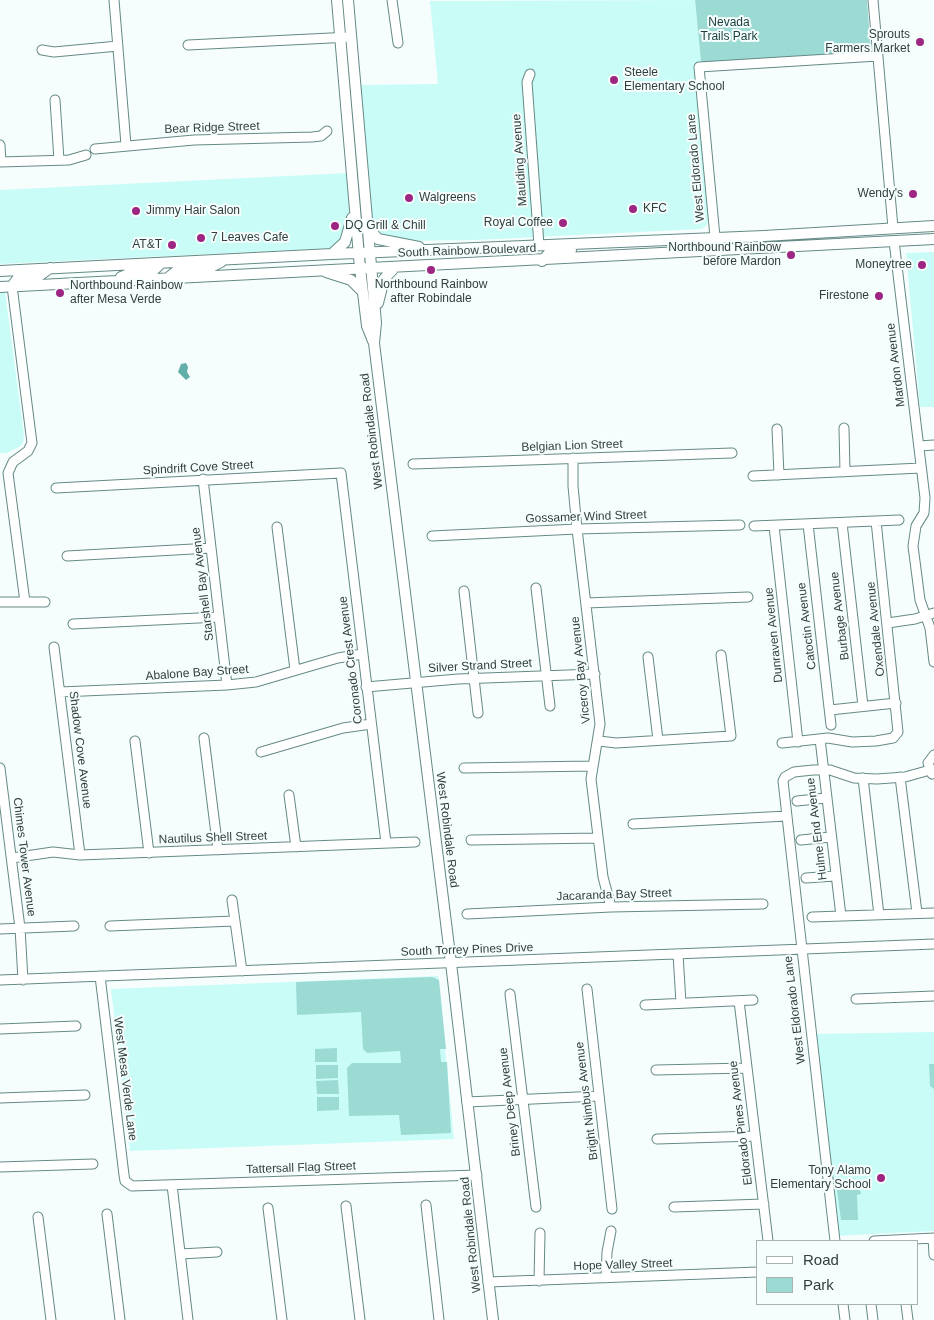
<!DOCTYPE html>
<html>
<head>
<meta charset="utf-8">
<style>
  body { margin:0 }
  #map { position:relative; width:934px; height:1320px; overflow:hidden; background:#f6fefd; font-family:Helvetica,sans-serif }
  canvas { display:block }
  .legend { position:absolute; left:756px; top:1240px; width:162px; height:65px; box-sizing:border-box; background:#f6fefd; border:1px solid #a7b2b1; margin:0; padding:6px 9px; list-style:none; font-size:15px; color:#303f3e }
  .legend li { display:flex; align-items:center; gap:10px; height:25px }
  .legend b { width:25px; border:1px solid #a7b2b1 }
</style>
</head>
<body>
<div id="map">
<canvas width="934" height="1320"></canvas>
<ul class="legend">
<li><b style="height:6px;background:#fff"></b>Road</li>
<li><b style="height:14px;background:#9cdad4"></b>Park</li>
</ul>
</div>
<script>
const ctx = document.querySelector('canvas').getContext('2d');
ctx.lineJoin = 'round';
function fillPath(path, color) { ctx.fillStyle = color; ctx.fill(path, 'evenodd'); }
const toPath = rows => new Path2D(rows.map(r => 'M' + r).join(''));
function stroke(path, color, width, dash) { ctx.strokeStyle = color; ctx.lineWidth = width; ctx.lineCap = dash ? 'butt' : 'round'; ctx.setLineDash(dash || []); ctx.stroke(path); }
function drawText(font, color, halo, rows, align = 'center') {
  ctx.font = font + ' Helvetica,sans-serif'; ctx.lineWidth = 4; ctx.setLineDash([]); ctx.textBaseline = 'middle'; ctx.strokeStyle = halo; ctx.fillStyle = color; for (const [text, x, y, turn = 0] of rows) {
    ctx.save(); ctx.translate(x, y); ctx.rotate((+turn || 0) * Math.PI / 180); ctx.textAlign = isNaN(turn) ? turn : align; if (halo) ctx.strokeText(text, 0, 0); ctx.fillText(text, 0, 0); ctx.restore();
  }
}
const built = toPath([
  [695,0,701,62,694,63,708,220,706,226,701,229,477,240,403,241,379,236,372,230,360,85,438,84,430,1],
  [349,173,351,211,343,241,335,248,0,264,0,190],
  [934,252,934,407,920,407,906,253],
  [0,292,5,292,24,435,23,443,19,447,7,453,0,453],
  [438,976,454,1139,130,1151,111,989],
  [934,1032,934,1231,835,1236,811,1034]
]);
const green = toPath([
  [695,0,867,0,871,53,701,62],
  [432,977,439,980,446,1049,440,1049,441,1062,447,1062,451,1133,401,1135,399,1115,349,1116,347,1068,352,1063,401,1063,400,1051,367,1053,363,1049,361,1012,297,1015,296,982],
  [337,1048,337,1062,315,1062,315,1049],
  [929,1064,934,1064,934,1089,930,1086],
  [316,1065,338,1065,338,1078,316,1079],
  [338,1080,339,1094,317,1094,316,1081],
  [317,1097,339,1097,339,1110,317,1111],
  [850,1185,854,1185,861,1192,861,1194,857,1195,858,1220,841,1220,837,1190,850,1188]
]);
const water = toPath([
  [186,363,188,367,187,372,190,377,186,380,178,372,181,364]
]);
const minor = toPath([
  [114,0,126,145],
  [392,0,398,43],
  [873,0,893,228],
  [188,45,351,37],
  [42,50,54,52,118,46],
  [530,74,527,82,539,245],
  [55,100,59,160],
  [0,145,1,162],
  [95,149,194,140,312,137,321,136,327,131],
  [0,162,69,160,86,155],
  [715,237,699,67,878,56],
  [894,241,925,498,924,513,916,526,913,546,920,600,930,628,934,662],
  [12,286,32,443,28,451,13,462,8,473,25,602],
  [844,428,845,472],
  [777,429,779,475],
  [919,446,934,445],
  [573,458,573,486,577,529,600,724,591,779,603,877,611,907],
  [413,464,732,453],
  [753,476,921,468],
  [203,479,227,685],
  [56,488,341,473,386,843],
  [842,523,863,706],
  [808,524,831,725],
  [754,526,899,520],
  [774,526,798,742],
  [277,527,295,670],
  [432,536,577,529,740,525],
  [67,556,211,548],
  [536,588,550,706],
  [464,591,478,713],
  [0,602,45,602],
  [586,603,748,597],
  [888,623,915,619,934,613],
  [73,624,219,617],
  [54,647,80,855],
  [648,657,658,740],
  [366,687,458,679,595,674],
  [60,692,227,685,256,682,338,658,362,654],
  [830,710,896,703],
  [204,738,218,850],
  [820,739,841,916],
  [135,741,149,853],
  [599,741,616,743,731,736,721,655],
  [782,743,828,738,852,742,876,741,893,738,898,732,876,521],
  [261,752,343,728,371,724],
  [0,768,20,928,23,980],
  [464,768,592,766],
  [932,774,928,763,934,755],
  [900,777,917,913],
  [863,778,879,915],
  [289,795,296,847],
  [797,801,826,798],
  [633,824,787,816],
  [471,840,598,838],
  [801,840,831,837],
  [12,858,53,852,80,855,415,842],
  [806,878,835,876],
  [232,900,242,971],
  [467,914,611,907,763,904],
  [812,917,934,913],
  [110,926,234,921],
  [0,929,74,926],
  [678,954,681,1003],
  [100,976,124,1175,125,1181,132,1186,477,1175],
  [0,980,934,944],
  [587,989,612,1209],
  [510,994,536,1207],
  [856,999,934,996],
  [739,1001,768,1241],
  [645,1005,753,1000],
  [0,1029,76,1026],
  [656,1070,747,1068],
  [0,1098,85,1095],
  [467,1102,599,1096],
  [657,1139,755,1136],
  [0,1167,93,1164],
  [172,1185,188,1320],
  [426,1205,439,1320],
  [346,1206,360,1320],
  [674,1207,764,1204],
  [268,1208,282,1320],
  [107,1214,120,1320],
  [38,1217,51,1320],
  [933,1238,934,1255],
  [835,1241,783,781,785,777,794,772,813,770,830,770,854,778,877,779,905,777,930,770],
  [874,1241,934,1238],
  [180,1254,217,1252],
  [606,1278,607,1252,611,1231],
  [539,1281,540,1233],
  [488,1282,758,1272],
  [843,1304,845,1320],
  [871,1304,873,1320],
  [906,1304,908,1320]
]);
const major = toPath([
  [337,0,360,268,367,326,373,341],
  [348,0,376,323,374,343,451,963,493,1320],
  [367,227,378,239,419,247],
  [332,254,345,242,352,218],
  [542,261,550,252,571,250],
  [0,271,332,254,764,236,934,226],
  [326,272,351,280,362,291],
  [121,277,133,272,154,270,161,263],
  [168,278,178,270,211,267,221,262],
  [12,286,18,278,39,276,50,268],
  [0,287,934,239],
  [378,303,384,279,395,267]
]);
const markers = [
  [920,42,5,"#9c2681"],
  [614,80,5,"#9c2681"],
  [913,194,5,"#9c2681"],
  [409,198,5,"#9c2681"],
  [633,209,5,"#9c2681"],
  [136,211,5,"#9c2681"],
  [563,223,5,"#9c2681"],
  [335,226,5,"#9c2681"],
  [201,238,5,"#9c2681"],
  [172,245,5,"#9c2681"],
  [791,255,5,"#9c2681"],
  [922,265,5,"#9c2681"],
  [431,270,5,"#9c2681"],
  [60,293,5,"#9c2681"],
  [879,296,5,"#9c2681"],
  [881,1178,5,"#9c2681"]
];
const parkNames = [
  ["Nevada",729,23],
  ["Trails Park",729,37]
];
const poiNames = [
  ["Sprouts",910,35],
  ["Farmers Market",910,49],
  ["Steele",624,73,"left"],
  ["Elementary School",624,87,"left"],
  ["Wendy's",903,194],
  ["Walgreens",419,198,"left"],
  ["KFC",643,209,"left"],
  ["Jimmy Hair Salon",146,211,"left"],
  ["Royal Coffee",553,223],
  ["DQ Grill & Chill",345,226,"left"],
  ["7 Leaves Cafe",211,238,"left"],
  ["AT&T",162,245],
  ["Northbound Rainbow",781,248],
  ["before Mardon",781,262],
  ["Moneytree",912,265],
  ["Northbound Rainbow",431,285,"center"],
  ["after Robindale",431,299,"center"],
  ["Northbound Rainbow",70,286,"left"],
  ["after Mesa Verde",70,300,"left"],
  ["Firestone",869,296],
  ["Tony Alamo",871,1171],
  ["Elementary School",871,1185]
];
const streetNames = [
  ["Bear Ridge Street",212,128,-2],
  ["Maulding Avenue",520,160,-94],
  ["West Eldorado Lane",696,168,-95],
  ["South Rainbow Boulevard",467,251,-2],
  ["Mardon Avenue",896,365,-97],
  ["West Robindale Road",372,431,-97],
  ["Belgian Lion Street",572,446,-2],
  ["Spindrift Cove Street",198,468,-3],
  ["Gossamer Wind Street",586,517,-2],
  ["Starshell Bay Avenue",203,584,-97],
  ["Burbage Avenue",840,616,-97],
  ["Catoctin Avenue",807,626,-97],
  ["Oxendale Avenue",876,629,-96],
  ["Dunraven Avenue",774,635,-96],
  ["Coronado Crest Avenue",351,660,-97],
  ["Silver Strand Street",480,666,-3],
  ["Viceroy Bay Avenue",581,670,-96],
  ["Abalone Bay Street",197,673,-4],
  ["Shadow Cove Avenue",80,750,83],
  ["Hulme End Avenue",817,829,-97],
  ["West Robindale Road",447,830,83],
  ["Nautilus Shell Street",213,838,-2],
  ["Chimes Tower Avenue",24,857,83],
  ["Jacaranda Bay Street",614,895,-2],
  ["South Torrey Pines Drive",467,950,-2],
  ["West Eldorado Lane",795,1010,-97],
  ["West Mesa Verde Lane",125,1079,83],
  ["Bright Nimbus Avenue",587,1101,-97],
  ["Briney Deep Avenue",510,1102,-97],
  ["Eldorado Pines Avenue",741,1123,-97],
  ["Tattersall Flag Street",301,1168,-2],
  ["West Robindale Road",471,1235,-96],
  ["Hope Valley Street",623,1265,-2]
];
fillPath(built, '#cafcf7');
fillPath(green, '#9cdad4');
fillPath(water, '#62afa9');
stroke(minor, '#658a86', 11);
stroke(major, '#658a86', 12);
stroke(minor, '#fff', 9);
stroke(major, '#fff', 10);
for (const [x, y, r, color] of markers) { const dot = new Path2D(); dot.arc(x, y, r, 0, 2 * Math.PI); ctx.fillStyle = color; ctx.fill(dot); stroke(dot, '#f6fefd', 2); }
drawText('12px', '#183d3a', '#f6fefd', parkNames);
drawText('12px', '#303f3e', '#f6fefd', poiNames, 'right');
drawText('12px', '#303f3e', '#f6fefd', streetNames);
</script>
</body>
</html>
